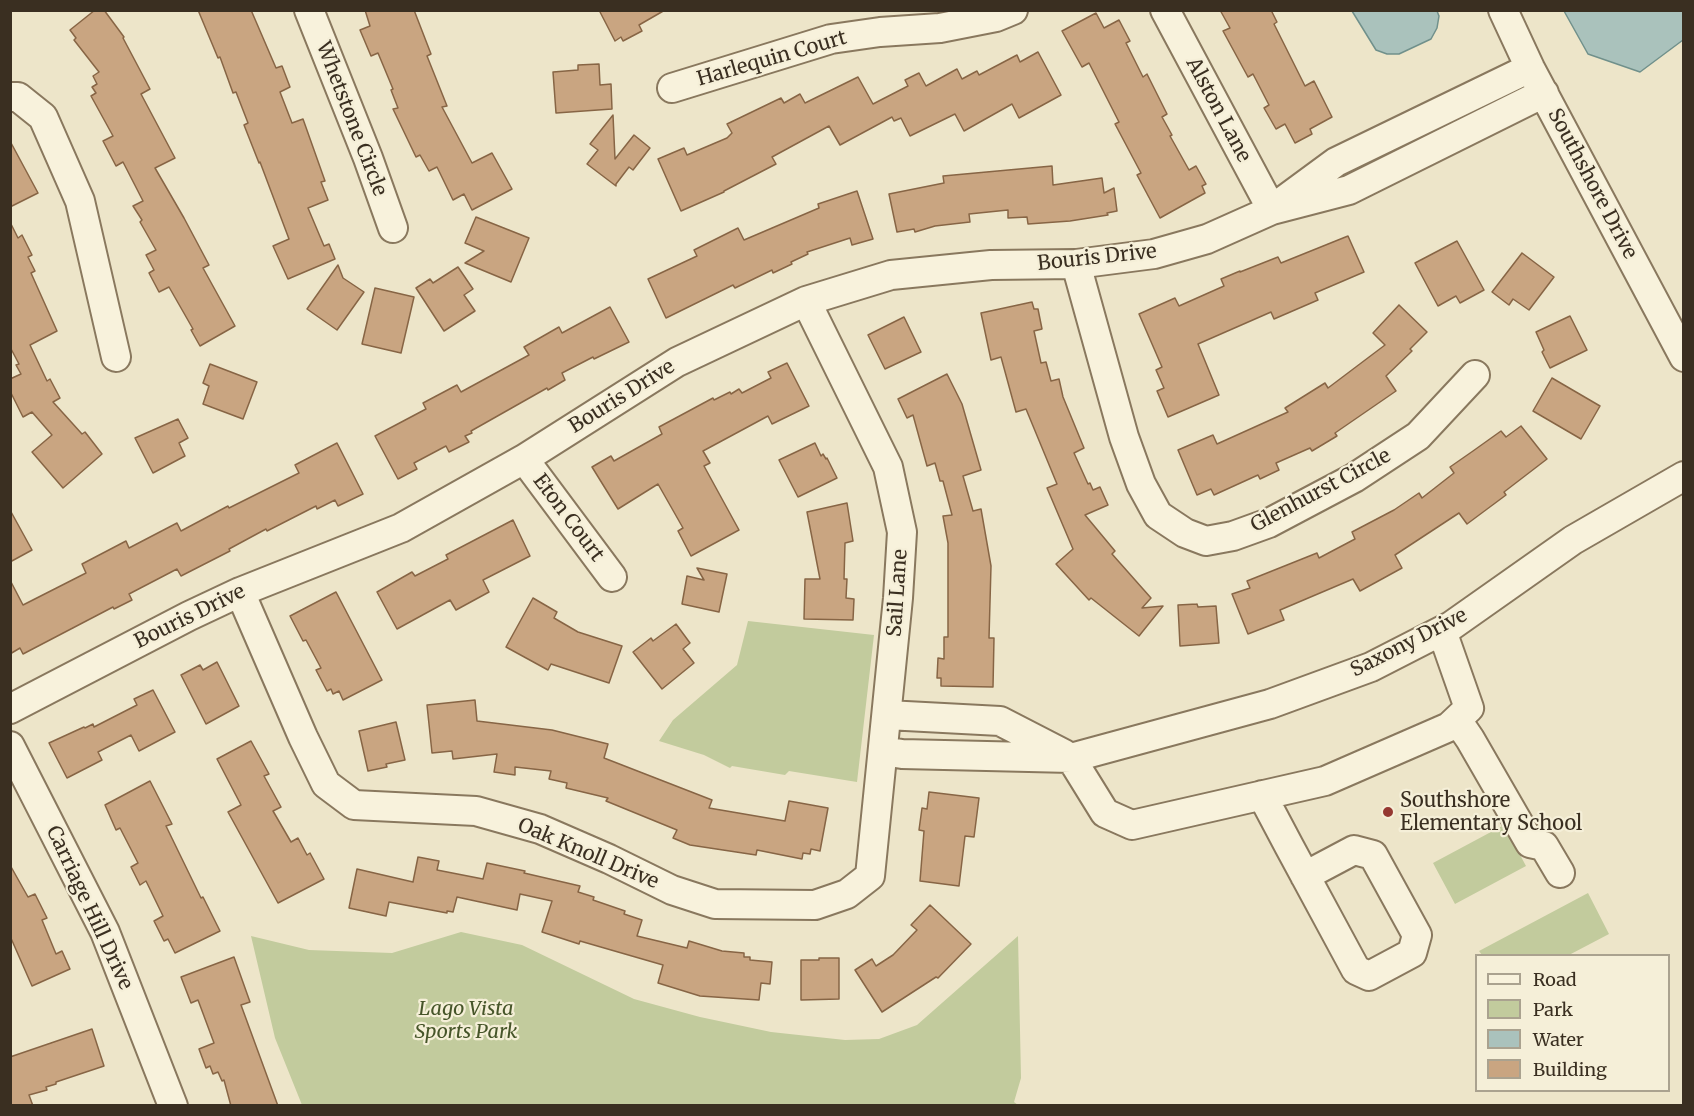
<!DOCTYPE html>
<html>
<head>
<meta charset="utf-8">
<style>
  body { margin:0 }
  #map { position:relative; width:1694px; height:1116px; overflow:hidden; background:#ede5c9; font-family:Merriweather,serif }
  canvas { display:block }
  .frame { position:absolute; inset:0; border:12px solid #3a2f21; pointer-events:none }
  .legend { position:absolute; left:1475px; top:954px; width:195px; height:138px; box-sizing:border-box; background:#f5efd8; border:2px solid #aaa28f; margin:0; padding:8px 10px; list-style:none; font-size:18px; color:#3a2f21 }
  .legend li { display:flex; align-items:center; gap:12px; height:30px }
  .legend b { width:30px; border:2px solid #aaa28f }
</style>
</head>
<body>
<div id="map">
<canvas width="1694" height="1116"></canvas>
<div class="frame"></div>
<ul class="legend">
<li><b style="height:8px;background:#f8f2dc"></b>Road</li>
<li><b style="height:16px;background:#c2cb9d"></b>Park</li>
<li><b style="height:16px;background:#aac2bc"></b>Water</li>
<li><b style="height:16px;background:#c9a581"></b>Building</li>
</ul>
</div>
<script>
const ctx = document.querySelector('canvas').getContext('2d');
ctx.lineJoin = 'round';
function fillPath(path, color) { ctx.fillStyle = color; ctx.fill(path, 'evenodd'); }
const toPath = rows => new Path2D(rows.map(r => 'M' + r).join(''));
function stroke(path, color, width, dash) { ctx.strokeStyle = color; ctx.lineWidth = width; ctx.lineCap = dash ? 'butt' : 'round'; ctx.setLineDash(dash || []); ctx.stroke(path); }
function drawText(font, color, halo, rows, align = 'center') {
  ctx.font = font + ' Merriweather,serif'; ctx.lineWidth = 4.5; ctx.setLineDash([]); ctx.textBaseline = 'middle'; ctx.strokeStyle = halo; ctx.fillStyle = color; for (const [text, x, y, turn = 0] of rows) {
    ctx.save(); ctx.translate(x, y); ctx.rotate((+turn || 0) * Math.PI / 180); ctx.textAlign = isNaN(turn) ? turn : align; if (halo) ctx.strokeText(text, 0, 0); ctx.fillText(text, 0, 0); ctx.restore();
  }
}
const green = toPath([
  [748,621,874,635,857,782,789,771,785,775,732,766,730,768,704,755,659,741,673,720,737,665],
  [1504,825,1526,866,1455,904,1433,863],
  [1588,893,1609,934,1569,955,1482,955,1479,951],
  [461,932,522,945,634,999,700,1017,771,1032,845,1040,879,1039,917,1025,1018,936,1021,1078,1014,1102,1018,1105,302,1105,275,1038,251,936,309,950,392,953]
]);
const water = toPath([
  [1352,11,1437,11,1439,16,1437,28,1431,39,1399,54,1387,54,1376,50,1352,11],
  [1564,11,1683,11,1683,40,1640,72,1588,54,1564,11]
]);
const building = toPath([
  [95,10,104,10,124,37,123,38,150,89,141,94,175,158,155,168,184,218,209,265,203,268,235,326,200,346,191,330,193,329,169,287,159,292,149,273,154,270,146,255,156,250,140,222,142,220,133,206,143,201,123,162,116,166,103,141,113,136,91,96,96,93,92,87,97,84,93,76,99,72,74,40,76,38,70,30,95,10],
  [198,10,251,10,276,68,282,66,290,87,280,92,292,123,303,119,325,181,321,182,328,200,308,208,324,246,329,244,335,259,288,279,273,246,289,239,260,162,259,163,244,125,248,123,236,92,233,93,220,57,218,58,198,10],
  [365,10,414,10,431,54,427,56,447,106,442,107,472,163,492,153,512,189,472,210,464,194,453,200,437,167,429,171,420,155,416,157,393,109,398,108,391,90,393,89,378,53,371,56,360,30,370,26,365,10],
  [599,10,665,10,639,25,642,31,623,41,621,37,615,41,599,10],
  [1220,10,1271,10,1277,22,1274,24,1305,86,1314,81,1332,117,1310,129,1312,134,1295,143,1285,124,1276,129,1264,108,1269,105,1253,74,1248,77,1223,31,1230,28,1220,10],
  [1096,13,1104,28,1119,20,1130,41,1126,43,1143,77,1147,74,1167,114,1162,117,1172,135,1170,136,1189,170,1196,166,1206,184,1202,186,1205,193,1160,218,1137,175,1141,173,1115,124,1119,122,1089,63,1082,67,1062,31,1096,13],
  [1038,52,1061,95,1019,118,1012,104,964,131,955,114,910,136,901,118,894,121,892,117,840,145,829,126,772,157,776,164,724,191,724,192,681,211,658,159,684,148,687,155,727,138,732,133,727,124,781,98,784,103,800,94,805,103,858,77,873,104,908,86,905,80,919,73,926,86,957,69,962,79,977,71,979,75,1017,55,1020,62,1038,52],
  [599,64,600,85,611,84,612,109,556,113,553,72,578,70,578,65,599,64],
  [613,115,615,159,634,135,650,148,633,170,629,167,616,184,616,186,587,164,598,150,590,144,613,115],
  [10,141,38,193,10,207,10,141],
  [1052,166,1053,185,1102,178,1104,193,1114,188,1117,211,1107,213,1108,215,1070,221,1028,224,1027,217,1008,218,1008,210,969,214,970,222,935,226,915,232,914,229,897,232,889,194,944,183,943,176,1052,166],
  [857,191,873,239,852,245,850,238,807,252,808,254,791,262,792,264,773,273,772,270,735,288,733,285,666,318,648,279,697,256,694,250,738,228,744,240,819,208,818,204,857,191],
  [476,217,529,238,511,282,465,263,484,251,465,243,476,217],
  [10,222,18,238,22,235,32,255,28,257,35,271,31,273,57,331,30,345,47,381,50,379,60,398,53,402,82,434,85,432,102,454,63,488,32,452,52,435,32,412,23,417,10,391,10,379,21,374,16,365,19,364,10,347,10,222],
  [1348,236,1364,272,1315,293,1318,300,1274,319,1271,312,1198,344,1219,395,1168,417,1157,391,1164,388,1156,370,1162,367,1139,314,1175,298,1179,306,1224,286,1221,279,1240,271,1240,272,1278,257,1281,263,1348,236],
  [1457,241,1484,290,1460,303,1456,296,1438,306,1415,263,1457,241],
  [1522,253,1554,277,1529,310,1513,299,1509,305,1492,292,1522,253],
  [338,265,343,278,364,292,337,330,307,309,338,265],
  [458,267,473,289,464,295,475,311,444,331,416,288,430,279,433,283,458,267],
  [375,288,414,297,401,353,362,344,375,288],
  [1032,302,1034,309,1038,309,1042,329,1034,331,1041,363,1046,362,1051,381,1059,379,1063,397,1084,448,1074,453,1088,484,1090,483,1093,490,1100,487,1108,505,1085,515,1115,551,1112,554,1151,598,1142,608,1163,606,1139,636,1091,598,1089,600,1056,564,1073,549,1047,488,1057,484,1026,409,1016,412,1001,357,991,360,981,313,1032,302],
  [1399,305,1427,332,1410,349,1412,351,1386,376,1396,391,1335,433,1337,436,1312,451,1310,448,1276,463,1279,470,1260,479,1258,475,1214,495,1211,489,1197,495,1178,450,1213,435,1217,444,1288,412,1285,408,1325,383,1328,388,1385,345,1373,333,1399,305],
  [610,307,629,342,594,359,593,357,562,373,565,380,548,390,547,388,471,431,472,433,465,436,469,442,449,452,446,446,414,463,417,469,398,479,375,436,426,409,423,403,457,385,461,392,529,355,524,347,559,327,562,333,610,307],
  [1570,316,1587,350,1550,368,1542,352,1544,350,1536,332,1570,316],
  [904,317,921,352,885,369,868,335,904,317],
  [787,363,809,406,772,424,768,416,703,451,710,463,704,466,739,530,691,556,678,531,683,528,658,484,618,509,592,467,611,456,614,461,662,434,659,427,713,398,714,400,730,392,731,394,739,389,742,393,771,378,768,372,787,363],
  [210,364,257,382,243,419,203,404,209,386,203,383,210,364],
  [947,374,962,404,981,470,963,476,973,511,981,509,991,566,989,638,994,638,993,687,941,686,941,678,937,678,938,658,944,659,944,637,948,637,948,543,943,516,952,515,943,481,940,481,935,463,927,466,913,415,907,418,898,399,947,374],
  [1552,378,1600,406,1581,439,1533,411,1552,378],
  [178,419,188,438,179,443,185,456,153,473,135,438,178,419],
  [1521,426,1547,459,1504,492,1506,495,1467,524,1459,513,1395,555,1402,568,1360,591,1353,579,1280,610,1284,620,1248,634,1232,594,1250,588,1247,581,1317,553,1319,558,1355,539,1352,532,1394,510,1419,493,1422,498,1454,473,1450,467,1473,451,1501,431,1506,437,1521,426],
  [337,443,363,494,338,506,335,500,317,509,316,506,267,531,266,529,229,549,230,551,181,576,177,569,129,594,132,600,114,609,113,607,23,654,20,648,10,654,10,580,23,605,86,573,82,564,126,541,129,548,177,523,181,531,228,506,229,508,299,473,295,465,337,443],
  [815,443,821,456,823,454,826,459,827,458,837,478,798,497,779,460,815,443],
  [847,503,853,541,845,543,844,579,847,579,846,598,854,599,853,620,804,619,805,579,820,579,807,512,847,503],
  [10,510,32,550,10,562,10,510],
  [513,520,530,556,483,580,489,592,456,610,450,600,397,629,377,592,412,572,415,576,448,559,446,555,513,520],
  [697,568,727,574,719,612,682,604,687,576,704,580,697,568],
  [336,592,382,680,343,700,339,691,333,694,331,689,327,691,316,670,321,668,306,640,303,641,290,616,336,592],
  [533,598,557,612,554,618,578,632,622,646,609,683,551,664,548,670,506,647,533,598],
  [1197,604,1198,607,1216,606,1219,643,1180,646,1178,605,1197,604],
  [676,624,690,643,683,649,694,663,662,689,633,652,651,638,653,641,676,624],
  [217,662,239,706,206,724,181,675,200,665,203,670,217,662],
  [153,690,175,732,139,751,131,735,98,752,102,760,67,778,49,743,84,727,85,728,93,724,94,727,137,705,134,699,153,690],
  [475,700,477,721,552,730,608,744,604,758,712,800,709,808,785,821,789,801,828,808,820,851,811,849,810,854,803,853,802,859,757,850,756,855,690,845,673,838,677,830,606,801,608,798,566,788,567,783,549,779,551,771,515,767,515,775,494,772,497,754,453,759,452,751,432,753,427,705,475,700],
  [396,722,405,760,386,764,387,767,368,771,359,731,396,722],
  [251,741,269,774,264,776,281,807,273,811,291,842,298,838,307,855,310,853,324,879,278,903,228,812,241,805,217,759,251,741],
  [150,781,172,824,166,826,201,898,203,897,220,931,175,953,168,939,164,941,154,921,163,916,146,881,140,885,131,867,138,863,120,828,116,830,105,805,150,781],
  [929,792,979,798,974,837,965,836,959,886,920,881,924,831,919,830,922,808,927,809,929,792],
  [418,857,439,861,437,870,483,879,487,863,525,871,524,873,580,886,578,892,594,897,593,900,625,911,624,914,642,920,637,936,687,948,689,941,722,951,744,953,744,957,750,957,750,960,772,962,770,984,761,983,759,1000,700,996,658,983,663,965,580,941,579,944,542,932,552,901,520,894,517,910,457,897,453,912,447,911,447,913,389,902,386,916,349,908,357,869,413,882,418,857],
  [10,865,28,897,35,894,47,918,42,920,56,954,62,951,70,969,32,986,10,936,10,865],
  [930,905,971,944,938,978,936,977,882,1012,855,970,872,959,876,966,893,955,917,930,911,925,930,905],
  [234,957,250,1002,241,1005,278,1106,231,1106,224,1080,222,1081,218,1072,213,1074,210,1066,206,1068,199,1049,214,1043,198,1000,191,1003,181,977,234,957],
  [819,958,839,958,839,999,801,1000,801,960,819,960,819,958],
  [92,1029,104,1066,56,1082,56,1084,46,1087,47,1090,29,1095,33,1106,10,1106,10,1057,92,1029]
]);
const minor = toPath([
  [309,10,368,158,393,228],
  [1165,10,1272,210],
  [1503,10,1530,68,1684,357],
  [672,88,831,39,880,32,940,28,996,17,1013,10],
  [10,97,18,97,43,117,80,201,116,357],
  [1283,201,1336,162,1530,68],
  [1076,264,1124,437,1141,484,1158,515,1185,533,1206,541,1233,536,1269,523,1354,478,1418,436,1475,375],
  [524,459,612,577],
  [240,592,303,737,326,784,354,805,476,811,540,829,609,859,672,890,715,904,815,905,847,894,870,876,898,598,902,532,888,467,806,301],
  [10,709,189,616,240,592,401,528,524,459,677,362,806,301,891,275,991,265,1076,264,1154,254,1207,239,1272,210,1349,190,1544,93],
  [887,715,1000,721,1064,754],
  [1457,720,1470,739,1530,843,1544,846,1560,873],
  [10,746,105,932,173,1106],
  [883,751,902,754,1071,758,1270,704,1371,667,1451,626,1573,540,1684,476],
  [1071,758,1105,813,1132,825,1325,781,1449,727,1469,708,1442,631],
  [1262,795,1289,846,1356,970,1369,976,1412,953,1417,935,1373,855,1354,850,1305,876]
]);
const markers = [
  [1388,812,6,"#953831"]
];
const streetNames = [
  ["Harlequin Court",772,59,-16],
  ["Alston Lane",1218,110,62],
  ["Whetstone Circle",351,119,69],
  ["Southshore Drive",1592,184,62],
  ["Bouris Drive",1097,258,-6],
  ["Bouris Drive",622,397,-32],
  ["Glenhurst Circle",1321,491,-28],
  ["Eton Court",568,518,53],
  ["Sail Lane",898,593,-86],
  ["Bouris Drive",190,617,-26],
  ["Saxony Drive",1409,643,-27],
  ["Oak Knoll Drive",588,854,23],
  ["Carriage Hill Drive",89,908,65]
];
const poiNames = [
  ["Southshore",1400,801],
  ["Elementary School",1400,824]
];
const parkNames = [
  ["Lago Vista",466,1009],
  ["Sports Park",466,1032]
];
fillPath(green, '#c2cb9d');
fillPath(water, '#aac2bc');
stroke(water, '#70908b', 1.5);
fillPath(building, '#c9a581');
stroke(building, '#876545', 1.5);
stroke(minor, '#89785e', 32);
stroke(minor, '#f8f2dc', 28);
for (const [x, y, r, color] of markers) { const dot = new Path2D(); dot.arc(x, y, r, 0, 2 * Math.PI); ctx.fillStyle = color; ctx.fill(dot); stroke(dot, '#f5efd8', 2); }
drawText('20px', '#3a2f21', '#f5efd8', streetNames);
drawText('20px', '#3a2f21', '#f5efd8', poiNames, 'left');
drawText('italic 20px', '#465529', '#f5efd8', parkNames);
</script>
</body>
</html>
